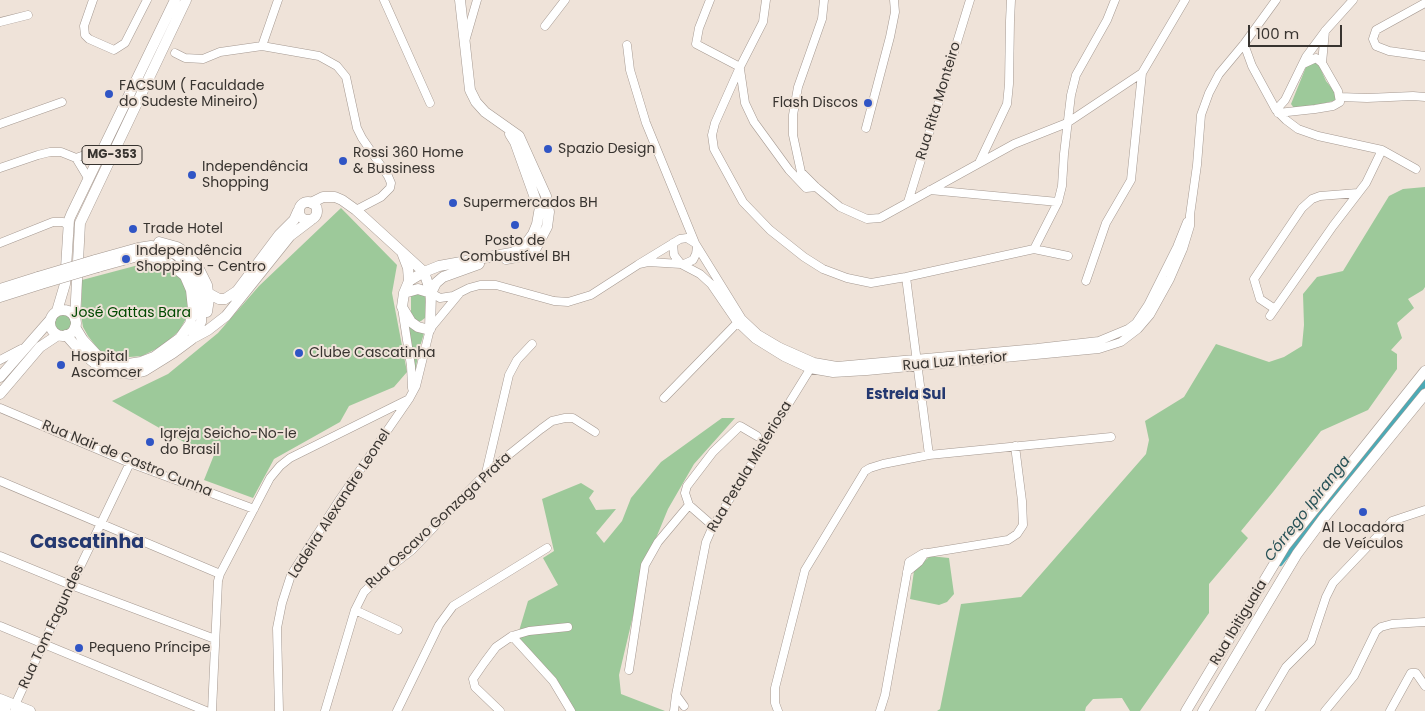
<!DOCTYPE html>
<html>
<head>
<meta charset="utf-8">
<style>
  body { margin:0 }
  #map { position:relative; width:1425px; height:711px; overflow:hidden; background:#efe3d9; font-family:Poppins,sans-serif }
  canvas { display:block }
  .scale { position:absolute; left:1248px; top:25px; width:94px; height:22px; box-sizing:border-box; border:2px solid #383430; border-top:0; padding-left:6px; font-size:15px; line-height:18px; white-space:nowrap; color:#383430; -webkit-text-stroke:4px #efe3d9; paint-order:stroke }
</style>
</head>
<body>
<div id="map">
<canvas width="1425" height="711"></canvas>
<div class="scale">100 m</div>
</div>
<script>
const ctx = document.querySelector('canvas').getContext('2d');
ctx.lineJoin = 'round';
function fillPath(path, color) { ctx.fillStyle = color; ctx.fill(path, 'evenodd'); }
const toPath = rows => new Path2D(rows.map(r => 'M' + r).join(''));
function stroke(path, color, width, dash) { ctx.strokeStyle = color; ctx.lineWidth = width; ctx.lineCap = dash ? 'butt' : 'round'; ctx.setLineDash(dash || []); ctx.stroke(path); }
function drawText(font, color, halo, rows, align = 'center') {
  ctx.font = font + ' Poppins,sans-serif'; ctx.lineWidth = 4; ctx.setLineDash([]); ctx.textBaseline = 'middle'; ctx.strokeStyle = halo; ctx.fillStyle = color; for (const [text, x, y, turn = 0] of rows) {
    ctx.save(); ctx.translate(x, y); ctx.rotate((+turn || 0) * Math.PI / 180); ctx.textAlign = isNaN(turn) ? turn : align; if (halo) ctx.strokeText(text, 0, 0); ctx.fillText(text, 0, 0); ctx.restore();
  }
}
const green = toPath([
  [1315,62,1319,65,1326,81,1335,92,1337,100,1318,105,1294,108,1291,104,1306,67],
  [1425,187,1425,287,1423,290,1408,299,1414,308,1397,323,1402,338,1391,350,1397,354,1397,369,1368,410,1321,431,1273,492,1241,531,1248,538,1209,584,1209,613,1140,711,1130,711,1122,698,1093,699,1086,707,1085,711,937,711,940,709,961,604,1021,597,1146,454,1149,440,1145,421,1184,397,1216,344,1269,362,1284,357,1302,346,1304,325,1303,294,1317,277,1343,271,1389,196,1403,189],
  [341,208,397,265,392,293,407,372,394,387,349,406,340,422,274,459,253,498,204,480,214,455,198,450,112,401,168,374,218,333,259,286],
  [146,263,159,263,171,268,179,275,189,297,188,315,179,331,162,346,142,356,117,358,99,350,88,336,83,327,81,315,82,280],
  [424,293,426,302,425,318,421,321,417,322,411,313,411,297,412,294],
  '54 322a9 9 0 1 1 18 0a9 9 0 1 1-18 0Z',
  [407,325,425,330,419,350,415,372,414,372],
  [722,418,735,418,694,464,668,509,645,565,619,675,621,694,665,711,571,711,553,681,516,641,528,601,558,585,543,558,554,551,542,499,581,483,594,491,589,498,596,510,616,509,596,533,604,543,622,521,631,498,661,462],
  [930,556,949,558,954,594,947,602,939,605,910,599,914,571]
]);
const canal = toPath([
  [1280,563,1425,383]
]);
const minor = toPath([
  [93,0,84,26,85,35,89,39,114,50,125,43,147,0],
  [384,0,430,103],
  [710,0,699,28,696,44,740,67],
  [766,0,763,22,740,67,715,123,712,135,714,149,743,202,770,230,804,257,823,269,847,278,871,283,906,277,1034,249,1068,256],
  [824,0,822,19,798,87,793,115,793,135,801,172,816,187,840,207,867,219,880,218,1014,144,1067,123,1142,73],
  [1425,3,1376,30,1373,39,1376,46,1389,51,1425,56],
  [0,22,28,15],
  [545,26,565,0],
  [466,38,477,0],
  [1244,44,1252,66,1276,110,1286,120,1298,129,1318,136,1382,150,1416,169],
  [627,45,630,70,646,123,695,243],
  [262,46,278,0],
  [175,53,185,58,203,59,220,52,262,46,319,56,337,66,346,77,357,128,362,138,388,176,391,183,390,188,381,197,356,210],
  [1303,64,1316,58,1322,63],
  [740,69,745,103,754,122,789,170,806,188,816,187],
  [1340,97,1367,98,1413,96,1425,97],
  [1276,110,1285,100,1306,57,1326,30,1353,0],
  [1278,113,1315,109,1333,106,1340,102,1338,91,1322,63,1325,31],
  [0,124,62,102],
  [866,128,890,37,895,12,894,0],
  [76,158,102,149],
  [979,163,1007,104,1009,84,1010,21,1011,0],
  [0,168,38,155,50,152,61,152,76,158,88,178],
  [930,190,1058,202],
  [908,202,970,0],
  [0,243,53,222,63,222,69,226],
  [673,243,674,255,681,264],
  [1034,249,1058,202,1062,186,1064,154,1071,95,1076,75,1107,20,1115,0],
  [639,264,648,262,681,264,700,274,711,284,737,322,755,339,784,357,810,369,833,373,867,371,1099,349,1121,342,1138,329,1150,315,1170,279,1183,249,1190,226,1190,215,1197,165,1201,115,1209,93,1219,74,1244,44,1276,0],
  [684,264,693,260,696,254,697,247],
  [906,277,929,455],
  [1086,281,1106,223,1131,180,1142,73,1185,0],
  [431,293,440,298,453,296,469,288,480,285,496,285,554,301,568,302,591,295,639,264,680,239,687,238,695,243,742,319,758,334,780,347,814,362,837,366,1037,348,1099,341,1128,329,1136,323,1148,305,1177,247,1187,222],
  [402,308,411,366,412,388],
  [1275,309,1260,299,1254,279,1302,208,1312,199,1320,196,1358,193],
  [1270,316,1333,226,1366,183,1382,150],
  [0,360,21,349],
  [664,398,740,320],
  [0,408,130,463,254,509],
  [486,473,509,375,517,360,532,344],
  [0,481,220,574],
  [689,505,685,493,687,486,713,452,740,426,757,436],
  [0,556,71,585,215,639],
  [907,572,919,562,925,553],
  [355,610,398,630],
  [0,626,206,711],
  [512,636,553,681,571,711],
  [629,670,645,565,658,542,689,505,713,526],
  [676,695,706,542,713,526,812,366],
  [15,711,15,705,43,644,130,463],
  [212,711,218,581,220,574,270,478,280,466,290,458,407,400],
  [279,711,277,628,282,603,291,575,340,499,409,399,416,386,430,329,459,294],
  [325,711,355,610,364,592,389,568,412,550,486,473,541,429,552,421,565,418,573,418,595,432],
  [397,711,439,625,453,606,547,548],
  [500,711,475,687,473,679,484,663,496,647,512,636,529,631,568,627],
  [674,711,676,695,684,706],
  [778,711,775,703,775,688,805,570,865,471,870,468,883,464,929,455,1111,437],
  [880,711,885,695,909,562,922,554,1008,540,1017,534,1023,525,1022,501,1015,446],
  [1260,711,1286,667,1311,642,1326,597,1333,583,1392,521,1425,510],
  [1325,711,1354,676,1376,631,1381,627,1392,624,1425,622],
  [1390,711,1411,673,1416,673,1425,686]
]);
const major = toPath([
  [460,0,470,90,476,102,485,112,519,136,546,196],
  [510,134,515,142,535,198],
  '299 211a9 9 0 1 1 18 0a9 9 0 1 1-18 0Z',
  [311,203,323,197,335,197,342,200,356,210,424,272,431,293,430,329,426,329,418,327,411,322,402,307,404,293,409,281,424,272,439,266,511,253,518,250,525,245,533,234,537,224,540,207],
  [159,242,177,247,185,252,197,265,207,285,209,299,207,312],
  [403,255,408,268,409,281],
  [506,259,527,255,536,248,547,227,549,212,548,206],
  [0,289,38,277],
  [208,293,219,299,225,299,237,291,279,235,294,220,298,211],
  [404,293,418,289,431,293],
  [431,293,436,283,443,277,479,264],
  [0,297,41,284],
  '50 323a13 13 0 1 1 26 0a13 13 0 1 1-26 0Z',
  [57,311,65,284,69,220,71,215,175,0],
  [75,319,80,223,186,0],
  [75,327,83,340,97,355,117,364,128,364,141,362,154,357,180,338,190,324,193,309,191,290,185,276,168,262,156,257,138,256,98,267],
  [66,335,82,353,97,365,114,372,132,374,144,371,173,353,192,339,201,322,202,301,198,285,189,267,177,255,161,248,151,246,138,248,95,260],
  [195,337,208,330,226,316,290,236,311,220],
  [0,377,51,319],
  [0,394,40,347,58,335],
  [0,699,30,711],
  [0,709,6,711],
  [1186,711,1285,546,1425,371],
  [1203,711,1297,554,1323,519,1425,394]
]);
const majorBridge = toPath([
  [38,277,95,260],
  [41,284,98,267]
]);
const markers = [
  [109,94,5,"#3055c5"],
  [868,103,5,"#3055c5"],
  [548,149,5,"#3055c5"],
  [343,161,5,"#3055c5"],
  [192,175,5,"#3055c5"],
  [453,203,5,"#3055c5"],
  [515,225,5,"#3055c5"],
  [133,229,5,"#3055c5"],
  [126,259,5,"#3055c5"],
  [299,353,5,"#3055c5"],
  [61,365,5,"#3055c5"],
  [150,442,5,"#3055c5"],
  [1363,512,5,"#3055c5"],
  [79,648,5,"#3055c5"]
];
const shields = [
  [112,155,60]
];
const shieldNames = [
  ["MG-353",112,155]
];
const poiNames = [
  ["FACSUM ( Faculdade",119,86],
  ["do Sudeste Mineiro)",119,102],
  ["Flash Discos",858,103,"right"],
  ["Spazio Design",558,149],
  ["Rossi 360 Home",353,153],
  ["& Bussiness",353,169],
  ["Independência",202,167],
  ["Shopping",202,183],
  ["Supermercados BH",463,203],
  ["Trade Hotel",143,229],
  ["Posto de",515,241,"center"],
  ["Combustível BH",515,257,"center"],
  ["Independência",136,251],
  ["Shopping - Centro",136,267],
  ["Clube Cascatinha",309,353],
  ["Hospital",71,357],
  ["Ascomcer",71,373],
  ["Igreja Seicho-No-Ie",160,434],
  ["do Brasil",160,450],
  ["Al Locadora",1363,528,"center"],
  ["de Veículos",1363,544,"center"],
  ["Pequeno Príncipe",89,648]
];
const streetNames = [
  ["Rua Rita Monteiro",939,101,-73],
  ["Rua Luz Interior",955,362,-5],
  ["Rua Nair de Castro Cunha",127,459,22],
  ["Rua Petala Misteriosa",750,467,-59],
  ["Ladeira Alexandre Leonel",340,504,-57],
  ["Rua Oscavo Gonzaga Prata",439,521,-43],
  ["Rua Ibitiguaia",1239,623,-59],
  ["Rua Tom Fagundes",52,627,-65]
];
const parkNames = [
  ["José Gattas Bara",131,313]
];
const neighbourhoodNames = [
  ["Estrela Sul",906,395]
];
const waterNames = [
  ["Córrego Ipiranga",1308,509,-52]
];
const districtNames = [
  ["Cascatinha",87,543]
];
fillPath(green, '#9dc99a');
stroke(canal, '#4caab6', 6);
stroke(minor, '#a59991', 9);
stroke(major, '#a59991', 11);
stroke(minor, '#fff', 8);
stroke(major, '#fff', 10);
stroke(majorBridge, '#a59991', 11, []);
stroke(majorBridge, '#fff', 10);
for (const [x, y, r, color] of markers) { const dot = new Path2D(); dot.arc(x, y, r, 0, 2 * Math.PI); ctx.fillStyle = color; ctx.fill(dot); stroke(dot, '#efe3d9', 2); }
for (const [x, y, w] of shields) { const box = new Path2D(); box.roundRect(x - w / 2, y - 9.5, w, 19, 4); ctx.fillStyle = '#efe3d9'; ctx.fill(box); stroke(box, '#383430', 1); }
drawText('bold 12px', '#383430', null, shieldNames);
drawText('14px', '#383430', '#efe3d9', poiNames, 'left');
drawText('14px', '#383430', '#efe3d9', streetNames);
drawText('14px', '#004901', '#efe3d9', parkNames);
drawText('bold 15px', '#243870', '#efe3d9', neighbourhoodNames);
drawText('italic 15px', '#265156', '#efe3d9', waterNames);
drawText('bold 19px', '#243870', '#efe3d9', districtNames);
</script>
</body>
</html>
